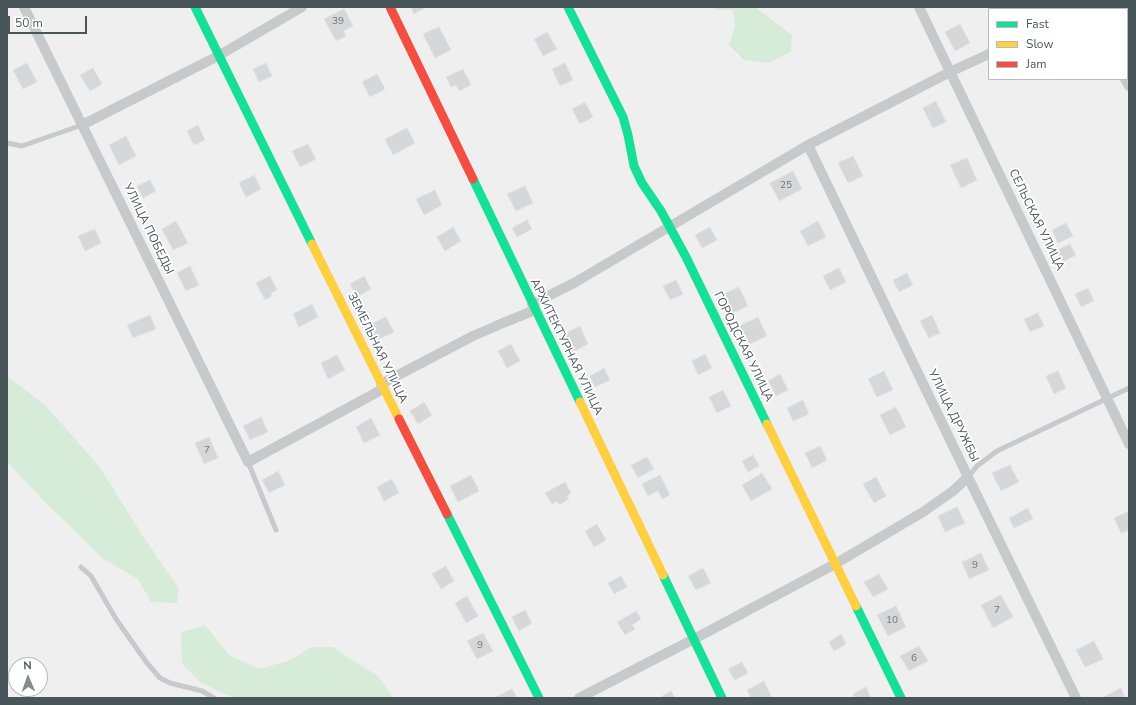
<!DOCTYPE html>
<html>
<head>
<meta charset="utf-8">
<style>
  body { margin:0 }
  #map { position:relative; width:1136px; height:705px; overflow:hidden; background:#f0efef; font-family:"Nunito Sans",sans-serif }
  canvas { display:block }
  .frame { position:absolute; inset:0; border:8px solid #48565a; pointer-events:none }
  .legend { position:absolute; left:988px; top:8px; width:140px; height:72px; box-sizing:border-box; background:#fff; border:1px solid #b6bbbd; margin:0; padding:5px 7px; list-style:none; font-size:12px; color:#48565a }
  .legend li { display:flex; align-items:center; gap:8px; height:20px }
  .legend b { width:20px; border:1px solid #b6bbbd }
  .north { position:absolute; left:8px; top:657px; width:40px; height:40px; box-sizing:border-box; background:#fff; border:1px solid #b6bbbd; border-radius:50%; rotate:358deg; font-size:11px; font-weight:700; line-height:16px; text-align:center; color:#48565a }
  .north::after { content:''; display:block; margin:auto; width:14px; height:18px; background:#838c8e; clip-path:polygon(50% 0,100% 100%,50% 72%,0 100%) }
  .scale { position:absolute; left:8px; top:16px; width:79px; height:18px; box-sizing:border-box; border:2px solid #48565a; border-top:0; padding-left:5px; font-size:12px; line-height:14px; white-space:nowrap; color:#48565a; -webkit-text-stroke:3px #fff; paint-order:stroke }
</style>
</head>
<body>
<div id="map">
<canvas width="1136" height="705"></canvas>
<div class="frame"></div>
<ul class="legend">
<li><b style="height:5px;background:#16e098"></b>Fast</li>
<li><b style="height:5px;background:#ffcf43"></b>Slow</li>
<li><b style="height:5px;background:#f24e42"></b>Jam</li>
</ul>
<div class="north">N</div>
<div class="scale">50 m</div>
</div>
<script>
const ctx = document.querySelector('canvas').getContext('2d');
ctx.lineJoin = 'round';
function fillPath(path, color) { ctx.fillStyle = color; ctx.fill(path, 'evenodd'); }
const toPath = rows => new Path2D(rows.map(r => 'M' + r).join(''));
function stroke(path, color, width, dash) { ctx.strokeStyle = color; ctx.lineWidth = width; ctx.lineCap = dash ? 'butt' : 'round'; ctx.setLineDash(dash || []); ctx.stroke(path); }
function drawText(font, color, halo, rows, align = 'center') {
  ctx.font = font + ' "Nunito Sans",sans-serif'; ctx.lineWidth = 3.5; ctx.setLineDash([]); ctx.textBaseline = 'middle'; ctx.strokeStyle = halo; ctx.fillStyle = color; for (const [text, x, y, turn = 0] of rows) {
    ctx.save(); ctx.translate(x, y); ctx.rotate((+turn || 0) * Math.PI / 180); ctx.textAlign = isNaN(turn) ? turn : align; if (halo) ctx.strokeText(text, 0, 0); ctx.fillText(text, 0, 0); ctx.restore();
  }
}
const green = toPath([
  [713,7,755,7,792,35,791,52,768,63,744,60,729,45,735,26,733,10,716,10],
  [7,376,45,405,99,466,143,536,179,589,177,603,151,602,138,579,103,559,43,500,7,462],
  [205,625,229,655,259,669,291,660,311,647,333,647,349,658,378,676,393,698,234,698,201,683,182,664,181,632]
]);
const building = toPath([
  [411,7,427,7,414,14,411,7],
  [1122,7,1127,7,1129,11,1129,20,1127,21,1127,9,1118,9,1122,7],
  [344,9,353,26,343,31,346,36,336,41,324,19,344,9],
  [960,24,970,43,955,51,945,32,960,24],
  [439,27,451,50,435,58,423,34,439,27],
  [547,32,557,49,543,56,534,39,547,32],
  [27,63,37,82,23,89,13,70,27,63],
  [266,63,272,76,259,82,253,69,266,63],
  [565,63,573,80,560,86,552,69,565,63],
  [93,68,102,84,90,91,80,75,93,68],
  [463,69,471,85,459,91,456,85,451,87,446,77,463,69],
  [377,74,385,89,370,97,362,82,377,74],
  [936,101,946,122,933,128,923,108,936,101],
  [585,102,593,117,580,124,572,109,585,102],
  [198,125,205,140,194,145,187,131,198,125],
  [407,128,415,143,393,155,385,139,407,128],
  [126,136,136,156,119,165,109,145,126,136],
  [308,144,316,159,300,167,292,151,308,144],
  [853,156,863,176,848,183,838,163,853,156],
  [967,158,977,180,961,188,950,165,967,158],
  [793,171,802,189,779,201,770,183,793,171],
  [254,175,261,189,246,197,239,183,254,175],
  [150,180,156,191,143,198,137,186,150,180],
  [525,186,533,203,516,211,507,194,525,186],
  [435,190,442,205,424,215,416,199,435,190],
  [527,220,532,229,517,237,512,228,527,220],
  [176,221,188,243,173,250,162,229,176,221],
  [818,221,826,237,808,246,800,231,818,221],
  [1066,223,1073,236,1058,243,1052,230,1066,223],
  [453,227,461,241,445,251,437,237,453,227],
  [710,227,717,240,702,248,695,235,710,227],
  [95,229,101,243,85,251,78,236,95,229],
  [1070,244,1076,255,1063,262,1057,250,1070,244],
  [190,266,199,285,186,291,177,273,190,266],
  [839,268,846,282,830,290,823,276,839,268],
  [907,273,913,285,899,292,893,280,907,273],
  [270,276,277,290,271,293,272,296,265,300,256,283,270,276],
  [364,276,371,289,357,297,350,284,364,276],
  [676,280,683,294,670,300,663,286,676,280],
  [739,287,748,306,733,313,724,294,739,287],
  [1088,288,1094,301,1081,307,1075,294,1088,288],
  [312,304,318,317,299,327,293,314,312,304],
  [1038,313,1044,326,1030,332,1024,319,1038,313],
  [150,315,156,329,133,338,127,325,150,315],
  [932,315,940,333,929,338,920,321,932,315],
  [386,317,394,332,377,340,369,325,386,317],
  [758,317,767,336,748,345,739,326,758,317],
  [580,326,588,344,573,352,564,334,580,326],
  [511,344,520,361,507,368,498,351,511,344],
  [705,354,712,368,698,375,692,361,705,354],
  [337,355,345,370,328,379,321,363,337,355],
  [604,368,610,380,595,387,590,376,604,368],
  [884,371,893,390,877,397,868,379,884,371],
  [1058,371,1066,388,1054,394,1046,376,1058,371],
  [780,374,788,390,776,396,768,381,780,374],
  [723,390,731,406,717,413,709,397,723,390],
  [803,400,809,414,793,421,787,408,803,400],
  [424,402,432,415,418,424,410,411,424,402],
  [896,407,906,427,890,435,880,415,896,407],
  [261,417,268,432,250,440,243,426,261,417],
  [371,418,380,435,364,443,356,427,371,418],
  [209,437,218,458,204,464,195,443,209,437],
  [820,446,827,460,812,468,805,453,820,446],
  [753,455,759,466,748,472,742,461,753,455],
  [647,457,654,469,638,478,631,465,647,457],
  [1010,465,1019,482,1001,491,992,473,1010,465],
  [278,471,285,485,269,493,262,480,278,471],
  [762,473,772,489,751,501,742,485,762,473],
  [471,475,479,491,458,502,450,486,471,475],
  [660,475,670,495,662,499,658,491,648,496,642,484,660,475],
  [876,477,886,496,874,503,863,484,876,477],
  [392,479,399,493,384,501,377,487,392,479],
  [565,482,571,493,567,496,569,499,559,505,557,501,552,504,545,493,565,482],
  [957,507,965,523,945,532,938,516,957,507],
  [1028,508,1033,519,1014,528,1009,518,1028,508],
  [1129,511,1129,530,1121,533,1114,518,1129,511],
  [597,524,606,540,594,547,585,531,597,524],
  [981,553,989,570,969,579,962,562,981,553],
  [446,566,454,581,441,589,432,574,446,566],
  [703,568,711,583,696,590,688,576,703,568],
  [879,574,888,589,873,597,864,582,879,574],
  [621,576,627,587,614,594,608,583,621,576],
  [1001,595,1013,617,993,628,981,605,1001,595],
  [467,596,478,616,466,623,455,603,467,596],
  [896,606,906,627,888,636,877,615,896,606],
  [525,610,532,623,519,631,512,617,525,610],
  [636,611,641,619,632,625,635,629,625,635,617,622,636,611],
  [483,633,493,651,477,659,467,641,483,633],
  [841,634,846,644,834,651,829,642,841,634],
  [1094,641,1103,659,1085,667,1076,650,1094,641],
  [919,646,928,661,909,671,900,656,919,646],
  [742,662,748,673,735,680,728,669,742,662],
  [764,681,772,698,751,698,747,690,764,681],
  [866,687,871,698,856,698,853,694,866,687],
  [1121,688,1125,698,1104,698,1103,697,1121,688],
  [512,689,517,698,497,698,496,697,512,689],
  [671,691,675,698,663,698,662,696,671,691]
]);
const lane = toPath([
  [7,143,22,146,82,125],
  [248,462,276,530],
  [968,477,977,466,997,451,1129,388],
  [81,567,91,576,116,619,147,663,160,678,170,683,202,691,214,698]
]);
const street = toPath([
  [24,7,248,462,383,389],
  [919,7,1129,444],
  [1083,9,1088,7],
  [1125,79,1129,86],
  [82,125,218,56,302,7],
  [808,145,968,477,1076,698],
  [532,304,574,283,808,145,950,72,989,54],
  [381,384,473,336,503,323,535,310],
  [579,698,694,639,835,564,923,512,953,491,968,477]
]);
const fast = toPath([
  [195,7,312,244],
  [568,7,623,117,628,135,634,166,642,183,661,211,686,257,767,424],
  [473,179,580,402],
  [447,514,539,698],
  [663,575,722,698],
  [856,606,901,698]
]);
const slow = toPath([
  [312,244,399,419],
  [580,402,663,575],
  [767,424,856,606]
]);
const jam = toPath([
  [390,7,473,179],
  [399,419,447,514]
]);
const numberNames = [
  ["39",338,22],
  ["25",786,186],
  ["7",207,451],
  ["9",975,566],
  ["7",997,611],
  ["10",892,621],
  ["9",480,646],
  ["6",914,659]
];
const streetNames = [
  ["СЕЛЬСКАЯ УЛИЦА",1036,220,64],
  ["УЛИЦА ПОБЕДЫ",148,229,64],
  ["АРХИТЕКТУРНАЯ УЛИЦА",566,347,64],
  ["ГОРОДСКАЯ УЛИЦА",743,347,64],
  ["ЗЕМЕЛЬНАЯ УЛИЦА",377,348,64],
  ["УЛИЦА ДРУЖБЫ",953,416,64]
];
fillPath(green, '#d6ecd8');
fillPath(building, '#d6d7d8');
stroke(building, '#e1e1e2', 1);
stroke(lane, '#c7cacb', 5);
stroke(street, '#c7cacb', 10);
stroke(fast, '#16e098', 9);
stroke(slow, '#ffcf43', 9);
stroke(jam, '#f24e42', 9);
drawText('10px', '#6d787b', null, numberNames);
drawText('12px', '#48565a', '#fff', streetNames);
</script>
</body>
</html>
